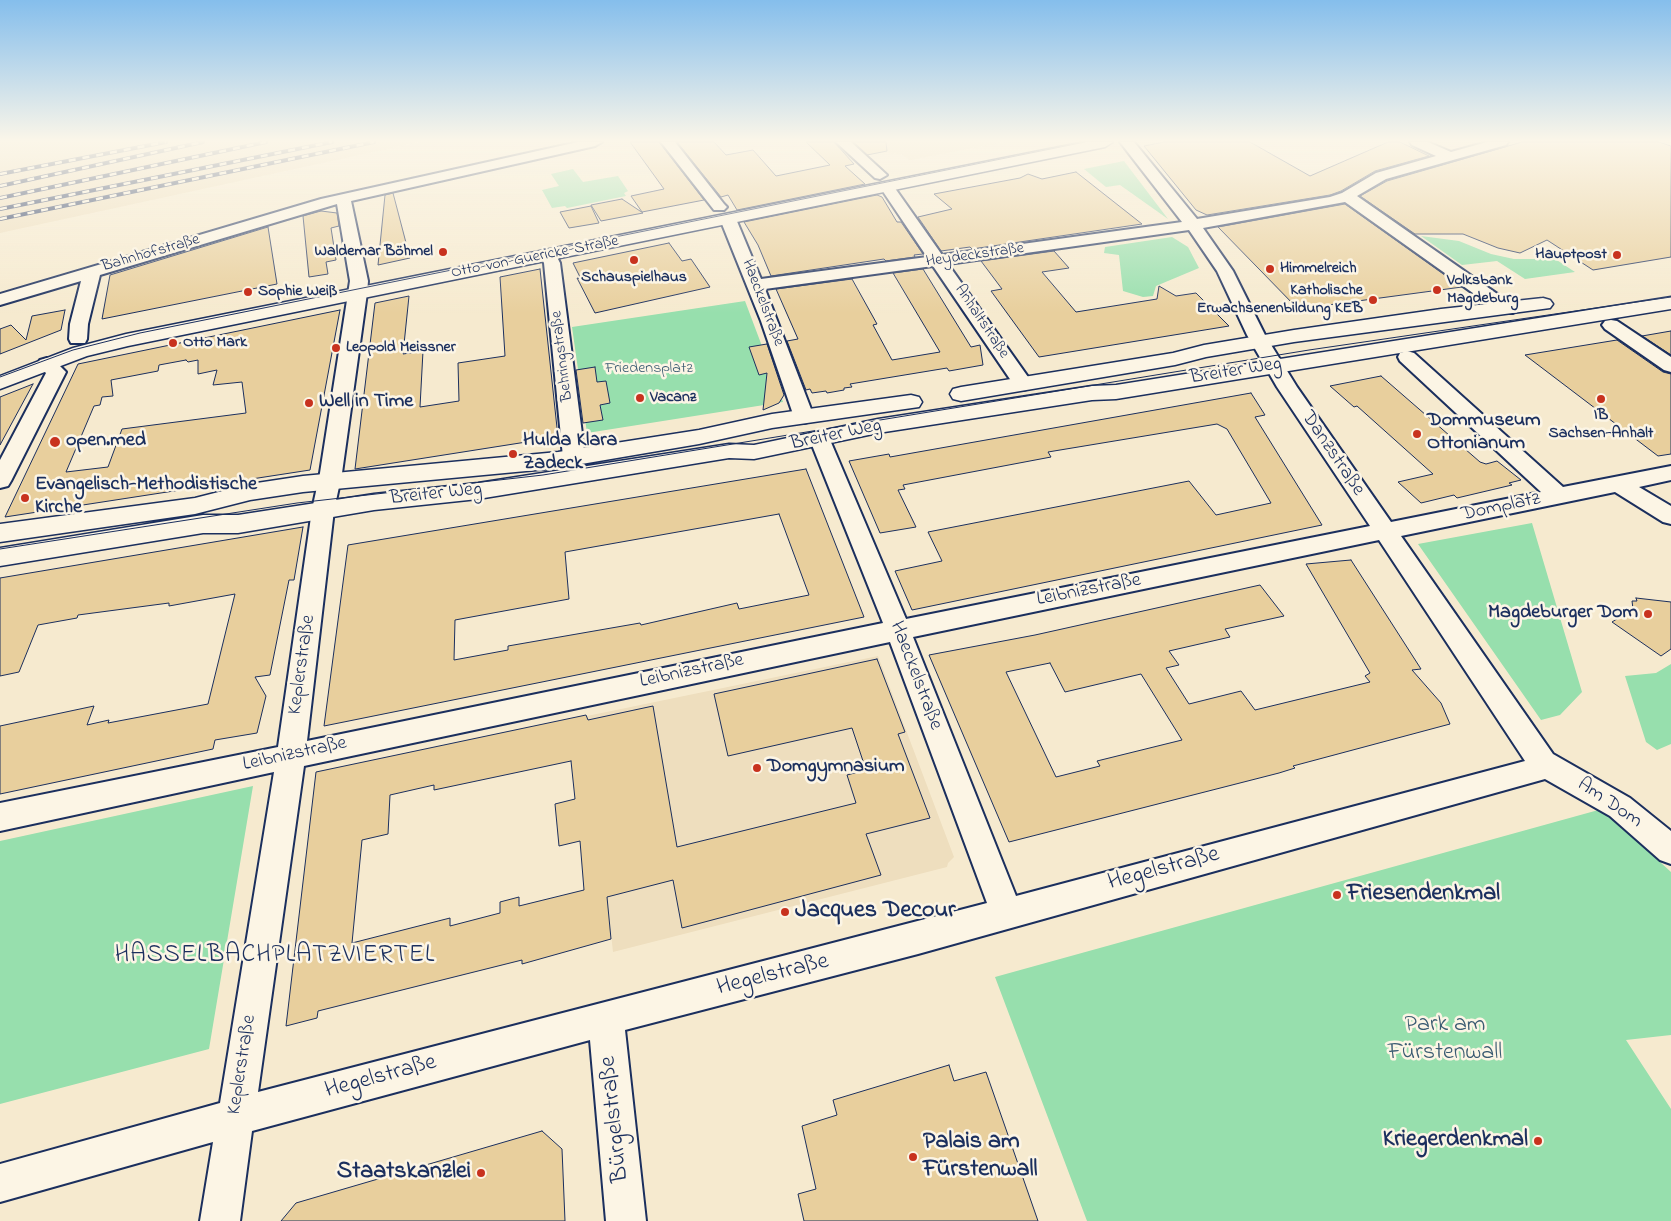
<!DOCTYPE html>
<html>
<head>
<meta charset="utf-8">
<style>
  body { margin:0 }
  canvas { display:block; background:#f6eacf }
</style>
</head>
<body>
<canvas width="1671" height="1221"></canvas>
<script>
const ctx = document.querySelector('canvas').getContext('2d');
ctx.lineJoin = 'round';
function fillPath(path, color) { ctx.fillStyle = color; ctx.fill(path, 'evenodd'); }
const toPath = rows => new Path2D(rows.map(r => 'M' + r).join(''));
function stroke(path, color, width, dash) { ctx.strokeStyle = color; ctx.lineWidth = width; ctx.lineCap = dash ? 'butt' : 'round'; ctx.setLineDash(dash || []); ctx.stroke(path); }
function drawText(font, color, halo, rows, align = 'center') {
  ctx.font = font + ' "Indie Flower",sans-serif'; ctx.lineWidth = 5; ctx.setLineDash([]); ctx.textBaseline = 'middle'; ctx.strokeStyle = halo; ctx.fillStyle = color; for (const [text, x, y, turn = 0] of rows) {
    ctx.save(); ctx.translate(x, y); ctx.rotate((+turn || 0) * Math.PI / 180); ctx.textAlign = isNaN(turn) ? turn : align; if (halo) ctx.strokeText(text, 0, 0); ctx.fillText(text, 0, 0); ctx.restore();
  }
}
const built = toPath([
  [0,142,419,142,0,233],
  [866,142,1004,142,910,160,901,154,879,153],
  [878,656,954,857,948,863,947,867,613,952,587,716]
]);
const green = toPath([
  [1124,161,1168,219,1120,185,1106,187,1084,169],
  [573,169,583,182,618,176,628,191,624,193,626,196,567,208,565,206,552,208,542,190,559,186,551,174],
  [1421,236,1459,241,1491,254,1514,259,1534,259,1549,255,1575,272,1525,279,1497,261,1462,265],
  [1172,237,1188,247,1199,268,1156,286,1153,296,1143,297,1123,291,1119,255,1104,253,1105,247],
  [745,301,783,402,587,433,572,327],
  [1532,523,1582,692,1560,715,1541,720,1418,544],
  [1671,664,1671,744,1657,750,1646,742,1625,676,1656,673],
  [253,786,209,1049,0,1104,0,841],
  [1602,809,1671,872,1671,1035,1626,1040,1671,1109,1671,1221,1087,1221,995,977]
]);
const building = toPath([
  [630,142,659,142,704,200,642,212,631,196,664,189,630,142],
  [677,142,714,142,726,155,753,150,776,176,830,165,806,142,834,142,854,164,845,166,865,184,737,210,728,195,721,197,677,142],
  [853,142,886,142,887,151,867,155,853,142],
  [1164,142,1250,142,1310,176,1388,142,1400,142,1429,156,1375,171,1341,191,1330,195,1207,215,1196,210,1144,146,1164,142],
  [1522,142,1659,142,1671,146,1671,257,1593,270,1547,240,1520,253,1498,248,1463,234,1415,234,1360,196,1387,181,1522,142],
  [1076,172,1142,224,972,249,970,247,941,251,918,217,952,209,934,194,1020,178,1028,174,1042,179,1076,172],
  [393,193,410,258,378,265,385,195,393,193],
  [877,195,882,197,897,222,901,222,923,254,914,255,915,257,886,261,884,259,771,276,758,245,744,222,877,195],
  [622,199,643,213,601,221,591,205,622,199],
  [1345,204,1462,287,1298,309,1218,227,1345,204],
  [591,206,599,223,569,228,560,212,591,206],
  [321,211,337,213,339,226,331,228,336,260,326,262,328,274,309,277,303,216,321,211],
  [268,227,277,284,102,319,110,275,268,227],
  [669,243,682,261,691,259,710,287,595,313,577,278,581,279,573,263,669,243],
  [1054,251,1069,268,1042,272,1076,312,1157,299,1159,286,1176,296,1196,293,1229,326,1039,357,991,291,1002,289,981,261,1054,251],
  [540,269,558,437,355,469,375,303,409,296,403,354,423,351,420,407,459,401,458,363,505,356,500,277,540,269],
  [923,269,971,347,980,345,983,365,949,371,947,368,850,384,852,387,844,388,844,390,827,393,826,391,812,393,810,389,806,390,787,341,798,339,776,289,852,279,877,324,873,325,892,360,940,352,893,273,923,269],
  [65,310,61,330,0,354,0,329,11,325,26,340,32,316,65,310],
  [340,310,310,470,5,517,78,364,340,310],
  [186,360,188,362,198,360,198,374,217,370,213,385,242,382,246,413,122,429,108,467,66,472,94,406,100,405,102,397,113,396,111,380,158,371,159,365,186,360],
  [1671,331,1671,355,1642,336,1671,331],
  [1617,340,1663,372,1671,374,1671,454,1658,456,1525,355,1617,340],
  [767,344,784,395,779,403,763,410,767,373,759,375,749,347,767,344],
  [595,367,597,382,606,381,610,403,600,405,603,420,583,423,576,370,595,367],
  [1381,376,1480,462,1486,464,1497,461,1521,480,1509,483,1512,485,1457,498,1454,495,1421,503,1398,482,1433,474,1357,406,1354,407,1330,386,1381,376],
  [33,384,0,445,0,397,33,384],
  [1251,393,1265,415,1255,417,1322,525,912,610,895,571,942,561,928,532,1189,481,1216,515,1271,503,1227,429,1217,424,1048,452,1051,457,903,485,905,489,898,490,916,527,880,533,849,461,889,454,890,457,1251,393],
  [806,469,864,617,324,726,348,545,806,469],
  [779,514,809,595,739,609,737,603,641,625,640,623,508,646,508,650,454,660,455,620,569,599,565,552,779,514],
  [303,527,294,580,289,580,270,675,255,677,266,696,257,733,215,740,213,749,0,794,0,726,94,706,87,725,109,720,108,723,208,704,235,594,169,606,169,603,78,615,77,618,38,625,19,672,0,676,0,578,303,527],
  [1351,560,1421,669,1412,670,1441,703,1450,724,1293,766,1295,768,1279,773,1009,842,929,655,1035,635,1260,585,1284,616,1225,629,1230,637,1169,651,1179,665,1166,668,1189,704,1241,691,1255,710,1370,682,1365,676,1370,673,1306,564,1351,560],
  [1050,663,1065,692,1141,674,1182,740,1097,761,1100,766,1056,777,1006,672,1050,663],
  [1636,598,1671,602,1671,649,1661,656,1612,622,1633,609,1632,601,1637,601,1636,598],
  [877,659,905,732,898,734,930,818,866,834,881,875,682,928,673,880,607,897,611,939,522,964,522,960,318,1011,317,1018,286,1026,316,772,586,715,588,720,653,706,677,847,856,803,847,775,866,770,852,728,728,756,714,694,877,659],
  [571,761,575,799,555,804,559,846,580,841,584,890,519,906,519,897,500,902,500,913,450,926,450,918,352,943,362,840,388,834,390,795,434,785,434,790,571,761],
  [949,1065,954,1081,986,1072,1038,1221,804,1221,798,1194,816,1189,802,1126,837,1115,833,1100,949,1065],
  [542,1131,562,1149,565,1221,281,1221,296,1203,542,1131]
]);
const street = toPath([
  [578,142,602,142,595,146,351,201,368,281,367,293,342,473,334,510,307,741,883,623,810,440,813,435,820,433,827,435,830,440,906,619,1370,526,1277,387,1247,335,1217,271,1189,230,948,264,1033,384,1030,388,1023,390,1016,388,933,266,765,289,814,417,811,421,804,423,797,421,794,417,761,321,720,219,722,216,734,216,736,219,761,279,927,257,880,187,887,183,892,184,942,255,1182,222,1120,142,1134,142,1197,219,1330,197,1342,193,1376,173,1436,156,1412,145,1410,142,1428,142,1451,152,1487,142,1508,142,1506,145,1386,179,1357,196,1513,305,1516,309,1513,313,1501,313,1345,202,1203,228,1233,271,1265,335,1297,387,1391,522,1541,492,1400,361,1398,357,1400,353,1407,351,1414,353,1563,487,1671,466,1671,480,1639,487,1671,506,1671,524,1663,522,1615,492,1401,536,1553,754,1630,798,1671,831,1671,864,1660,860,1610,816,1545,779,918,954,625,1030,646,1221,606,1221,590,1040,252,1131,240,1221,200,1221,213,1142,0,1202,0,1164,220,1103,274,772,0,831,0,803,278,747,312,510,320,473,350,281,337,204,100,275,88,324,87,339,85,343,71,343,69,339,70,324,81,281,0,305,0,294,321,199,578,142],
  [1379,540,1525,761,1016,896,913,637,1379,540],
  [890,642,987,903,258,1092,304,766,890,642],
  [661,142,675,142,724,204,727,207,724,210,714,210,661,142],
  [836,142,851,142,887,175,880,179,875,178,836,142],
  [548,250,554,251,560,263,585,457,582,462,574,464,566,462,563,457,544,263,540,255,542,251,548,250],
  [1611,320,1617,321,1671,357,1671,372,1664,370,1605,329,1602,325,1605,321,1611,320],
  [47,358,54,360,66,372,11,481,8,486,0,488,0,460,46,373,37,364,40,360,47,358]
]);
const secondary = toPath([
  [1084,142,1113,142,1105,147,128,346,87,356,0,389,0,376,73,348,126,334,1084,142],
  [1671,297,1671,309,1116,399,1092,400,878,433,754,459,729,458,478,499,374,510,238,533,203,533,0,566,0,548,203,515,238,515,374,494,478,483,729,444,754,445,878,419,1092,386,1116,385,1671,297],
  [1543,298,1550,300,1553,304,1550,308,1294,342,1206,357,1175,365,961,401,953,399,950,394,953,389,961,387,1173,353,1204,345,1294,330,1441,309,1543,298],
  [911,395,919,397,922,402,919,407,772,428,699,444,558,468,303,492,250,500,195,514,0,542,0,524,195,498,250,484,303,476,558,452,699,430,772,414,911,395]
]);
const tram = toPath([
  [0,377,73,350,140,333,1085,142],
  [0,549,297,503,543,475,1309,350,1671,297]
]);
const rail = toPath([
  [0,174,166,142],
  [0,186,203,142],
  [0,198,266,142],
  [0,209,332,142],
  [0,219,374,142]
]);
const markers = [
  [443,252,5,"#c8321e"],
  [1617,255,5,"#c8321e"],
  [634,260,5,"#c8321e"],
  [1270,269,5,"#c8321e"],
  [1437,290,5,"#c8321e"],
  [248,292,5,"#c8321e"],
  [1373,300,5,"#c8321e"],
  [173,343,5,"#c8321e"],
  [336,348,5,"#c8321e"],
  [640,398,5,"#c8321e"],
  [1601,399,5,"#c8321e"],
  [309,403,5,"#c8321e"],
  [1417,434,5,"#c8321e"],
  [55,442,6,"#c8321e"],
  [513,454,5,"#c8321e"],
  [25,498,5,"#c8321e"],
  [1648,614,5,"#c8321e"],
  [757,768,5,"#c8321e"],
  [1337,895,5,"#c8321e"],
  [785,912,5,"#c8321e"],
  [1538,1141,5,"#c8321e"],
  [913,1157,5,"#c8321e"],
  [481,1173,5,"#c8321e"]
];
const farPoinames = [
  ["Waldemar Böhmel",433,252,"right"],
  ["Hauptpost",1607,255,"right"],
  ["Himmelreich",1280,269],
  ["Schauspielhaus",634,278,"center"],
  ["Volksbank",1447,281],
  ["Magdeburg",1447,299],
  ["Katholische",1363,291,"right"],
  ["Erwachsenenbildung KEB",1363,309,"right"],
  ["Sophie Weiß",258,292],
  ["Otto Mark",183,343],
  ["Leopold Meissner",346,348],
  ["Vacanz",650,398],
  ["IB",1601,416,"center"],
  ["Sachsen-Anhalt",1601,434,"center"]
];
const farStreetnames = [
  ["Bahnhofstraße",151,254,-16],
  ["Heydeckstraße",975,256,-8],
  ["Otto-von-Guericke-Straße",535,258,-11],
  ["Haeckelstraße",762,303,69],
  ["Anhaltstraße",981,322,56],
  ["Behringstraße",563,356,-97]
];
const farParknames = [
  ["Friedensplatz",649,369]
];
const streetNames = [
  ["Breiter Weg",1236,372,-9],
  ["Breiter Weg",836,436,-12],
  ["Danzstraße",1332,454,56],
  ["Breiter Weg",436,495,-6],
  ["Domplatz",1501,508,-12],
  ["Leibnizstraße",1089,591,-11],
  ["Keplerstraße",303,665,-82],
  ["Leibnizstraße",692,672,-12],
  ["Haeckelstraße",915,676,69],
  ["Leibnizstraße",295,755,-12],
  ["Am Dom",1609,804,34],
  ["Keplerstraße",243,1065,-81]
];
const poiNames = [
  ["Well in Time",319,403],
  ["Dommuseum",1427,422],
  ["Ottonianum",1427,445],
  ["open.med",66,442],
  ["Hulda Klara",523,442],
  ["Zadeck",523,465],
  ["Evangelisch-Methodistische",35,486],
  ["Kirche",35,509],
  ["Magdeburger Dom",1638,614,"right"],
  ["Domgymnasium",767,768]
];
const nearStreetnames = [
  ["Hegelstraße",1164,870,-15],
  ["Hegelstraße",773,976,-14],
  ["Hegelstraße",381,1078,-15],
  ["Bürgelstraße",616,1119,-96]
];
const nearPoinames = [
  ["Friesendenkmal",1347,895],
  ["Jacques Decour",795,912],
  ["Kriegerdenkmal",1528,1141,"right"],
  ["Palais am",923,1143],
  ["Fürstenwall",923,1171],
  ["Staatskanzlei",471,1173,"right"]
];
const nearParknames = [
  ["Park am",1445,1026],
  ["Fürstenwall",1445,1054]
];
const nearNeighbourhoodnames = [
  ["HASSELBACHPLATZVIERTEL",275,957]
];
fillPath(built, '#eedebe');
fillPath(green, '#97dfad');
fillPath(building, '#e8cf9d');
stroke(building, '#1b2f5e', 1);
stroke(street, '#1b2f5e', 4);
stroke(secondary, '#1b2f5e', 3);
fillPath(street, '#fcf5e5');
fillPath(secondary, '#fcf5e5');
stroke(tram, '#1b2f5e', 1);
stroke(rail, '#1b2f5e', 4);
stroke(rail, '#fcf5e5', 2.5, [7]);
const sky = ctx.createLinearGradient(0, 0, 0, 313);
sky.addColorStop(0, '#85beec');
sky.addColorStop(0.45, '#fbf6e9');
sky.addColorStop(1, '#fbf6e900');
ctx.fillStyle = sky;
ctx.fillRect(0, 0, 1671, 313);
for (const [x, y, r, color] of markers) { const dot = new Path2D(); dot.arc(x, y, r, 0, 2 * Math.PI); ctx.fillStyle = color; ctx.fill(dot); stroke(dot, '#fcf5e5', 2); }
drawText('bold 16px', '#1b2f5e', '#fcf5e5', farPoinames, 'left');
drawText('16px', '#1b2f5e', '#fcf5e5', farStreetnames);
drawText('16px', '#3a5b72', '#fcf5e5', farParknames);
drawText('20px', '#1b2f5e', '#fcf5e5', streetNames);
drawText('bold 20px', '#1b2f5e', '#fcf5e5', poiNames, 'left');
drawText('24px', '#1b2f5e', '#fcf5e5', nearStreetnames);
drawText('bold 24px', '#1b2f5e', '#fcf5e5', nearPoinames, 'left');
drawText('24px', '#3a5b72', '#fcf5e5', nearParknames);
ctx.letterSpacing = '1px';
drawText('25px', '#1b2f5e', '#fcf5e5', nearNeighbourhoodnames);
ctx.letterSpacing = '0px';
</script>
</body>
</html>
